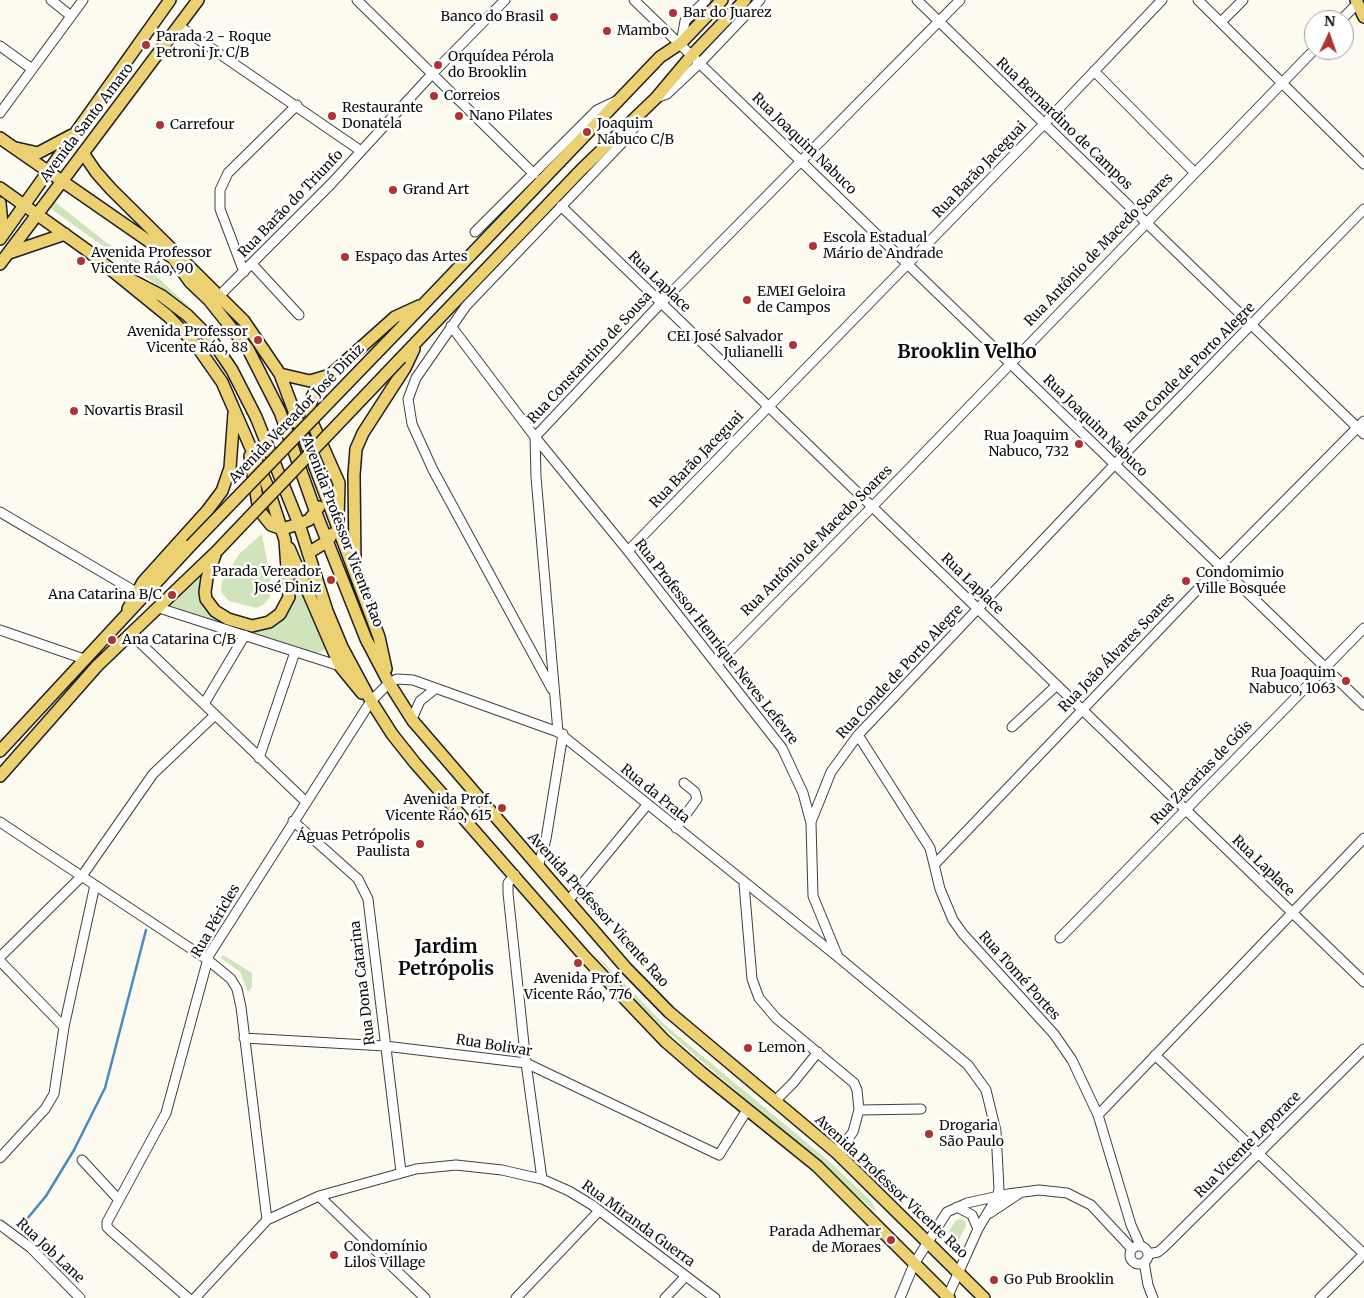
<!DOCTYPE html>
<html>
<head>
<meta charset="utf-8">
<style>
  body { margin:0 }
  #map { position:relative; width:1364px; height:1298px; overflow:hidden; background:#fdfbef; font-family:Merriweather,serif }
  canvas { display:block }
  .north { position:absolute; left:1304px; top:10px; width:50px; height:50px; box-sizing:border-box; background:#fff; border:1px solid #9e9e9e; border-radius:50%; rotate:3deg; font-size:14px; font-weight:700; line-height:20px; text-align:center; color:#0d0d0d }
  .north::after { content:''; display:block; margin:auto; width:18px; height:22px; background:#af3335; clip-path:polygon(50% 0,100% 100%,50% 72%,0 100%) }
</style>
</head>
<body>
<div id="map">
<canvas width="1364" height="1298"></canvas>
<div class="north">N</div>
</div>
<script>
const ctx = document.querySelector('canvas').getContext('2d');
ctx.lineJoin = 'round';
function fillPath(path, color) { ctx.fillStyle = color; ctx.fill(path, 'evenodd'); }
const toPath = rows => new Path2D(rows.map(r => 'M' + r).join(''));
function stroke(path, color, width, dash) { ctx.strokeStyle = color; ctx.lineWidth = width; ctx.lineCap = dash ? 'butt' : 'round'; ctx.setLineDash(dash || []); ctx.stroke(path); }
function drawText(font, color, halo, rows, align = 'center') {
  ctx.font = font + ' Merriweather,serif'; ctx.lineWidth = 5; ctx.setLineDash([]); ctx.textBaseline = 'middle'; ctx.strokeStyle = halo; ctx.fillStyle = color; for (const [text, x, y, turn = 0] of rows) {
    ctx.save(); ctx.translate(x, y); ctx.rotate((+turn || 0) * Math.PI / 180); ctx.textAlign = isNaN(turn) ? turn : align; if (halo) ctx.strokeText(text, 0, 0); ctx.fillText(text, 0, 0); ctx.restore();
  }
}
const green = toPath([
  [55,202,107,243,142,263,196,313,50,208],
  [262,534,272,588,270,597,263,605,256,608,229,601,221,592,222,581,240,553],
  [295,574,326,646,324,650,316,654,170,607,170,605,200,577,199,592,204,608,216,620,239,628,261,631,279,624,291,606,294,593],
  [591,950,665,1025,830,1162,872,1202,876,1212,651,1017],
  [223,955,252,973,252,987,248,992,240,972,221,958],
  [960,1219,965,1221,966,1226,956,1246,946,1236,956,1220]
]);
const stream = toPath([
  [22,1225,46,1196,74,1150,105,1088,146,930]
]);
const minor = toPath([
  [51,0,71,16],
  [357,0,534,174],
  [634,0,1364,705],
  [917,0,1364,434],
  [1198,0,1364,164],
  [1341,20,1358,3],
  [1221,22,1243,0],
  [179,26,361,151],
  [681,43,685,21,706,0],
  [0,46,32,69],
  [1094,71,1195,173],
  [656,98,667,94,701,62,760,0],
  [0,113,83,0],
  [561,206,1364,982],
  [475,232,597,110,618,100],
  [252,264,299,315],
  [244,272,220,209,220,190,228,173,297,105],
  [220,295,331,184,432,74,505,0],
  [451,326,535,437,628,551,782,748,803,793,811,823,813,896,838,957,968,1065,986,1090,996,1131,999,1189,997,1197,978,1229,947,1298],
  [0,512,136,592],
  [628,551,1044,124,1162,0],
  [159,608,340,666],
  [0,630,84,659],
  [132,635,305,801],
  [717,664,872,507,1314,50],
  [552,689,433,470,412,424,408,399,416,378,466,306,624,141,634,128,638,117],
  [204,704,245,635],
  [412,719,420,701,435,689],
  [1012,727,1057,685],
  [558,732,536,477,535,437,661,303,960,0],
  [858,735,930,848,940,889,953,920,963,934,1054,1034,1072,1060,1098,1115,1131,1225,1140,1245],
  [259,758,295,652],
  [293,821,358,879,368,899,401,1172],
  [0,822,208,960,231,979,237,989,241,1007,267,1220],
  [811,822,831,772,858,735,1115,464,1364,209],
  [676,828,697,799,695,792,684,783],
  [935,864,1221,565,1364,421],
  [538,867,546,839,563,734],
  [515,875,508,883,508,893,526,1063,542,1179],
  [744,884,752,979,759,998,776,1018,854,1083,857,1090,859,1110,853,1132,837,1153],
  [568,901,647,805],
  [1060,938,1364,628],
  [0,957,82,876,153,774,215,715],
  [0,961,64,1027],
  [244,1038,385,1046,526,1063,719,1155,747,1110],
  [1155,1055,1364,1254],
  [775,1101,793,1083,818,1052],
  [859,1110,921,1109],
  [1098,1115,1364,838],
  [0,1158,45,1109,54,1094,64,1027,95,885],
  [82,1160,119,1200],
  [319,1196,425,1298],
  [957,1207,972,1215,978,1229],
  [990,1213,1020,1193],
  [0,1225,31,1248,80,1298],
  '1130 1255a9 9 0 1 1 18 0a9 9 0 1 1-18 0Z',
  [1148,1254,1158,1252,1163,1248,1364,1049],
  [1144,1262,1148,1285,1153,1298],
  [188,1298,111,1231,107,1227,107,1222,166,1113,209,955,371,701,389,683,397,679,413,680,558,732,838,957],
  [195,1298,267,1220,319,1196,416,1169,456,1165,502,1170,528,1176,542,1179,569,1191,592,1205,715,1298],
  [516,1298,599,1211],
  [665,1298,686,1276],
  [900,1298,914,1264,947,1212,967,1203,1008,1194,1039,1190,1067,1193,1091,1205,1132,1249],
  [1320,1298,1364,1254]
]);
const major = toPath([
  [1356,0,1364,17],
  [0,138,173,258,190,282,209,300,248,349,280,412,316,513,366,639,389,683,413,721,626,968,669,1012,837,1153,984,1298],
  [16,148,38,153,72,135],
  [83,153,96,172,111,189,244,321,280,374,379,637,386,669],
  [0,188,88,251,168,316,196,345,222,382,267,485,285,540,289,597,280,614,269,622,252,626,228,619,215,611,206,599,205,592,207,578,216,552],
  [0,203,3,235],
  [0,239,170,0],
  [9,253,65,234],
  [0,264,198,0],
  [114,271,162,296,187,315,211,339,232,370,256,417,299,524,327,611,342,647,371,701,392,734,415,763,585,957,665,1041,702,1073,817,1166,949,1298],
  [395,334,660,57,681,43,722,0],
  [401,358,582,169,656,98,693,54,745,0],
  [280,374,310,381,327,376],
  [250,456,259,510,271,525,282,529,299,524,309,520,319,507],
  [338,520,339,483,312,422,310,406,313,395,329,376,395,317,419,306],
  [289,548,340,666,362,693],
  [308,553,328,541,332,534],
  [355,562,354,475,356,449,363,433,405,368,414,349],
  [128,609,143,582,207,511,222,491,230,468,234,413],
  [0,751,191,545],
  [0,776,97,666,216,552]
]);
const majorBridge = toPath([
  [191,545,395,334],
  [216,552,401,358]
]);
const markers = [
  [673,13,5,"#af3335"],
  [554,17,5,"#af3335"],
  [607,31,5,"#af3335"],
  [146,45,5,"#af3335"],
  [438,65,5,"#af3335"],
  [434,96,5,"#af3335"],
  [332,116,5,"#af3335"],
  [459,116,5,"#af3335"],
  [160,125,5,"#af3335"],
  [587,132,5,"#af3335"],
  [393,190,5,"#af3335"],
  [813,246,5,"#af3335"],
  [345,257,5,"#af3335"],
  [81,261,5,"#af3335"],
  [747,300,5,"#af3335"],
  [258,340,5,"#af3335"],
  [793,345,5,"#af3335"],
  [74,411,5,"#af3335"],
  [1079,444,5,"#af3335"],
  [331,580,5,"#af3335"],
  [1186,581,5,"#af3335"],
  [172,595,5,"#af3335"],
  [112,640,5,"#af3335"],
  [1346,681,5,"#af3335"],
  [502,808,5,"#af3335"],
  [420,844,5,"#af3335"],
  [578,963,5,"#af3335"],
  [748,1048,5,"#af3335"],
  [929,1134,5,"#af3335"],
  [891,1240,5,"#af3335"],
  [334,1255,5,"#af3335"],
  [994,1280,5,"#af3335"]
];
const poiNames = [
  ["Bar do Juarez",683,13],
  ["Banco do Brasil",544,17,"right"],
  ["Mambo",617,31],
  ["Parada 2 - Roque",156,37],
  ["Petroni Jr. C/B",156,53],
  ["Orquídea Pérola",448,57],
  ["do Brooklin",448,73],
  ["Correios",444,96],
  ["Restaurante",342,108],
  ["Donatela",342,124],
  ["Nano Pilates",469,116],
  ["Joaquim",597,124],
  ["Nabuco C/B",597,140],
  ["Carrefour",170,125],
  ["Grand Art",403,190],
  ["Escola Estadual",823,238],
  ["Mário de Andrade",823,254],
  ["Avenida Professor",91,253],
  ["Vicente Ráo, 90",91,269],
  ["Espaço das Artes",355,257],
  ["EMEI Geloira",757,292],
  ["de Campos",757,308],
  ["Avenida Professor",248,332,"right"],
  ["Vicente Ráo, 88",248,348,"right"],
  ["CEI José Salvador",783,337,"right"],
  ["Julianelli",783,353,"right"],
  ["Novartis Brasil",84,411],
  ["Rua Joaquim",1069,436,"right"],
  ["Nabuco, 732",1069,452,"right"],
  ["Parada Vereador",321,572,"right"],
  ["José Diniz",321,588,"right"],
  ["Condomimio",1196,573],
  ["Ville Bosquée",1196,589],
  ["Ana Catarina B/C",162,595,"right"],
  ["Ana Catarina C/B",122,640],
  ["Rua Joaquim",1336,673,"right"],
  ["Nabuco, 1063",1336,689,"right"],
  ["Avenida Prof.",492,800,"right"],
  ["Vicente Ráo, 615",492,816,"right"],
  ["Águas Petrópolis",410,836,"right"],
  ["Paulista",410,852,"right"],
  ["Avenida Prof.",578,979,"center"],
  ["Vicente Ráo, 776",578,995,"center"],
  ["Lemon",758,1048],
  ["Drogaria",939,1126],
  ["São Paulo",939,1142],
  ["Parada Adhemar",881,1232,"right"],
  ["de Moraes",881,1248,"right"],
  ["Condomínio",344,1247],
  ["Lilos Village",344,1263],
  ["Go Pub Brooklin",1004,1280]
];
const streetNames = [
  ["Avenida Santo Amaro",87,123,-53],
  ["Rua Bernardino de Campos",1064,124,44],
  ["Rua Joaquim Nabuco",804,144,44],
  ["Rua Barão Jaceguai",980,170,-46],
  ["Rua Barão do Triunfo",291,204,-46],
  ["Rua Antônio de Macedo Soares",1099,250,-46],
  ["Rua Laplace",659,282,44],
  ["Rua Constantino de Sousa",590,358,-47],
  ["Rua Conde de Porto Alegre",1190,368,-45],
  ["Avenida Vereador José Diniz",297,414,-46],
  ["Rua Joaquim Nabuco",1095,426,44],
  ["Rua Barão Jaceguai",697,460,-46],
  ["Avenida Professor Vicente Rao",342,532,69],
  ["Rua Antônio de Macedo Soares",817,541,-45],
  ["Rua Laplace",972,584,44],
  ["Rua Professor Henrique Neves Lefevre",716,642,52],
  ["Rua João Álvares Soares",1117,653,-46],
  ["Rua Conde de Porto Alegre",900,672,-47],
  ["Rua Zacarias de Góis",1202,773,-46],
  ["Rua da Prata",655,794,39],
  ["Rua Laplace",1263,866,44],
  ["Avenida Professor Vicente Rao",598,910,48],
  ["Rua Péricles",216,921,-60],
  ["Rua Tomé Portes",1019,976,48],
  ["Rua Dona Catarina",363,983,-97],
  ["Rua Bolivar",494,1046,9],
  ["Rua Vicente Leporace",1248,1145,-45],
  ["Avenida Professor Vicente Rao",891,1187,43],
  ["Rua Miranda Guerra",638,1224,36],
  ["Rua Job Lane",50,1251,43]
];
const districtNames = [
  ["Brooklin Velho",967,353],
  ["Jardim",446,948],
  ["Petrópolis",446,970]
];
fillPath(green, '#d0e4bc');
stroke(stream, '#478bbf', 2.5);
stroke(minor, '#404040', 11);
stroke(major, '#1e1e1e', 14);
stroke(minor, '#fff', 9);
stroke(major, '#ebd172', 11);
stroke(majorBridge, '#1e1e1e', 14, []);
stroke(majorBridge, '#ebd172', 11);
for (const [x, y, r, color] of markers) { const dot = new Path2D(); dot.arc(x, y, r, 0, 2 * Math.PI); ctx.fillStyle = color; ctx.fill(dot); stroke(dot, '#fff', 2); }
drawText('14px', '#0d0d0d', '#fff', poiNames, 'left');
drawText('14px', '#0d0d0d', '#fff', streetNames);
drawText('bold 19px', '#0d0d0d', '#fff', districtNames);
</script>
</body>
</html>
